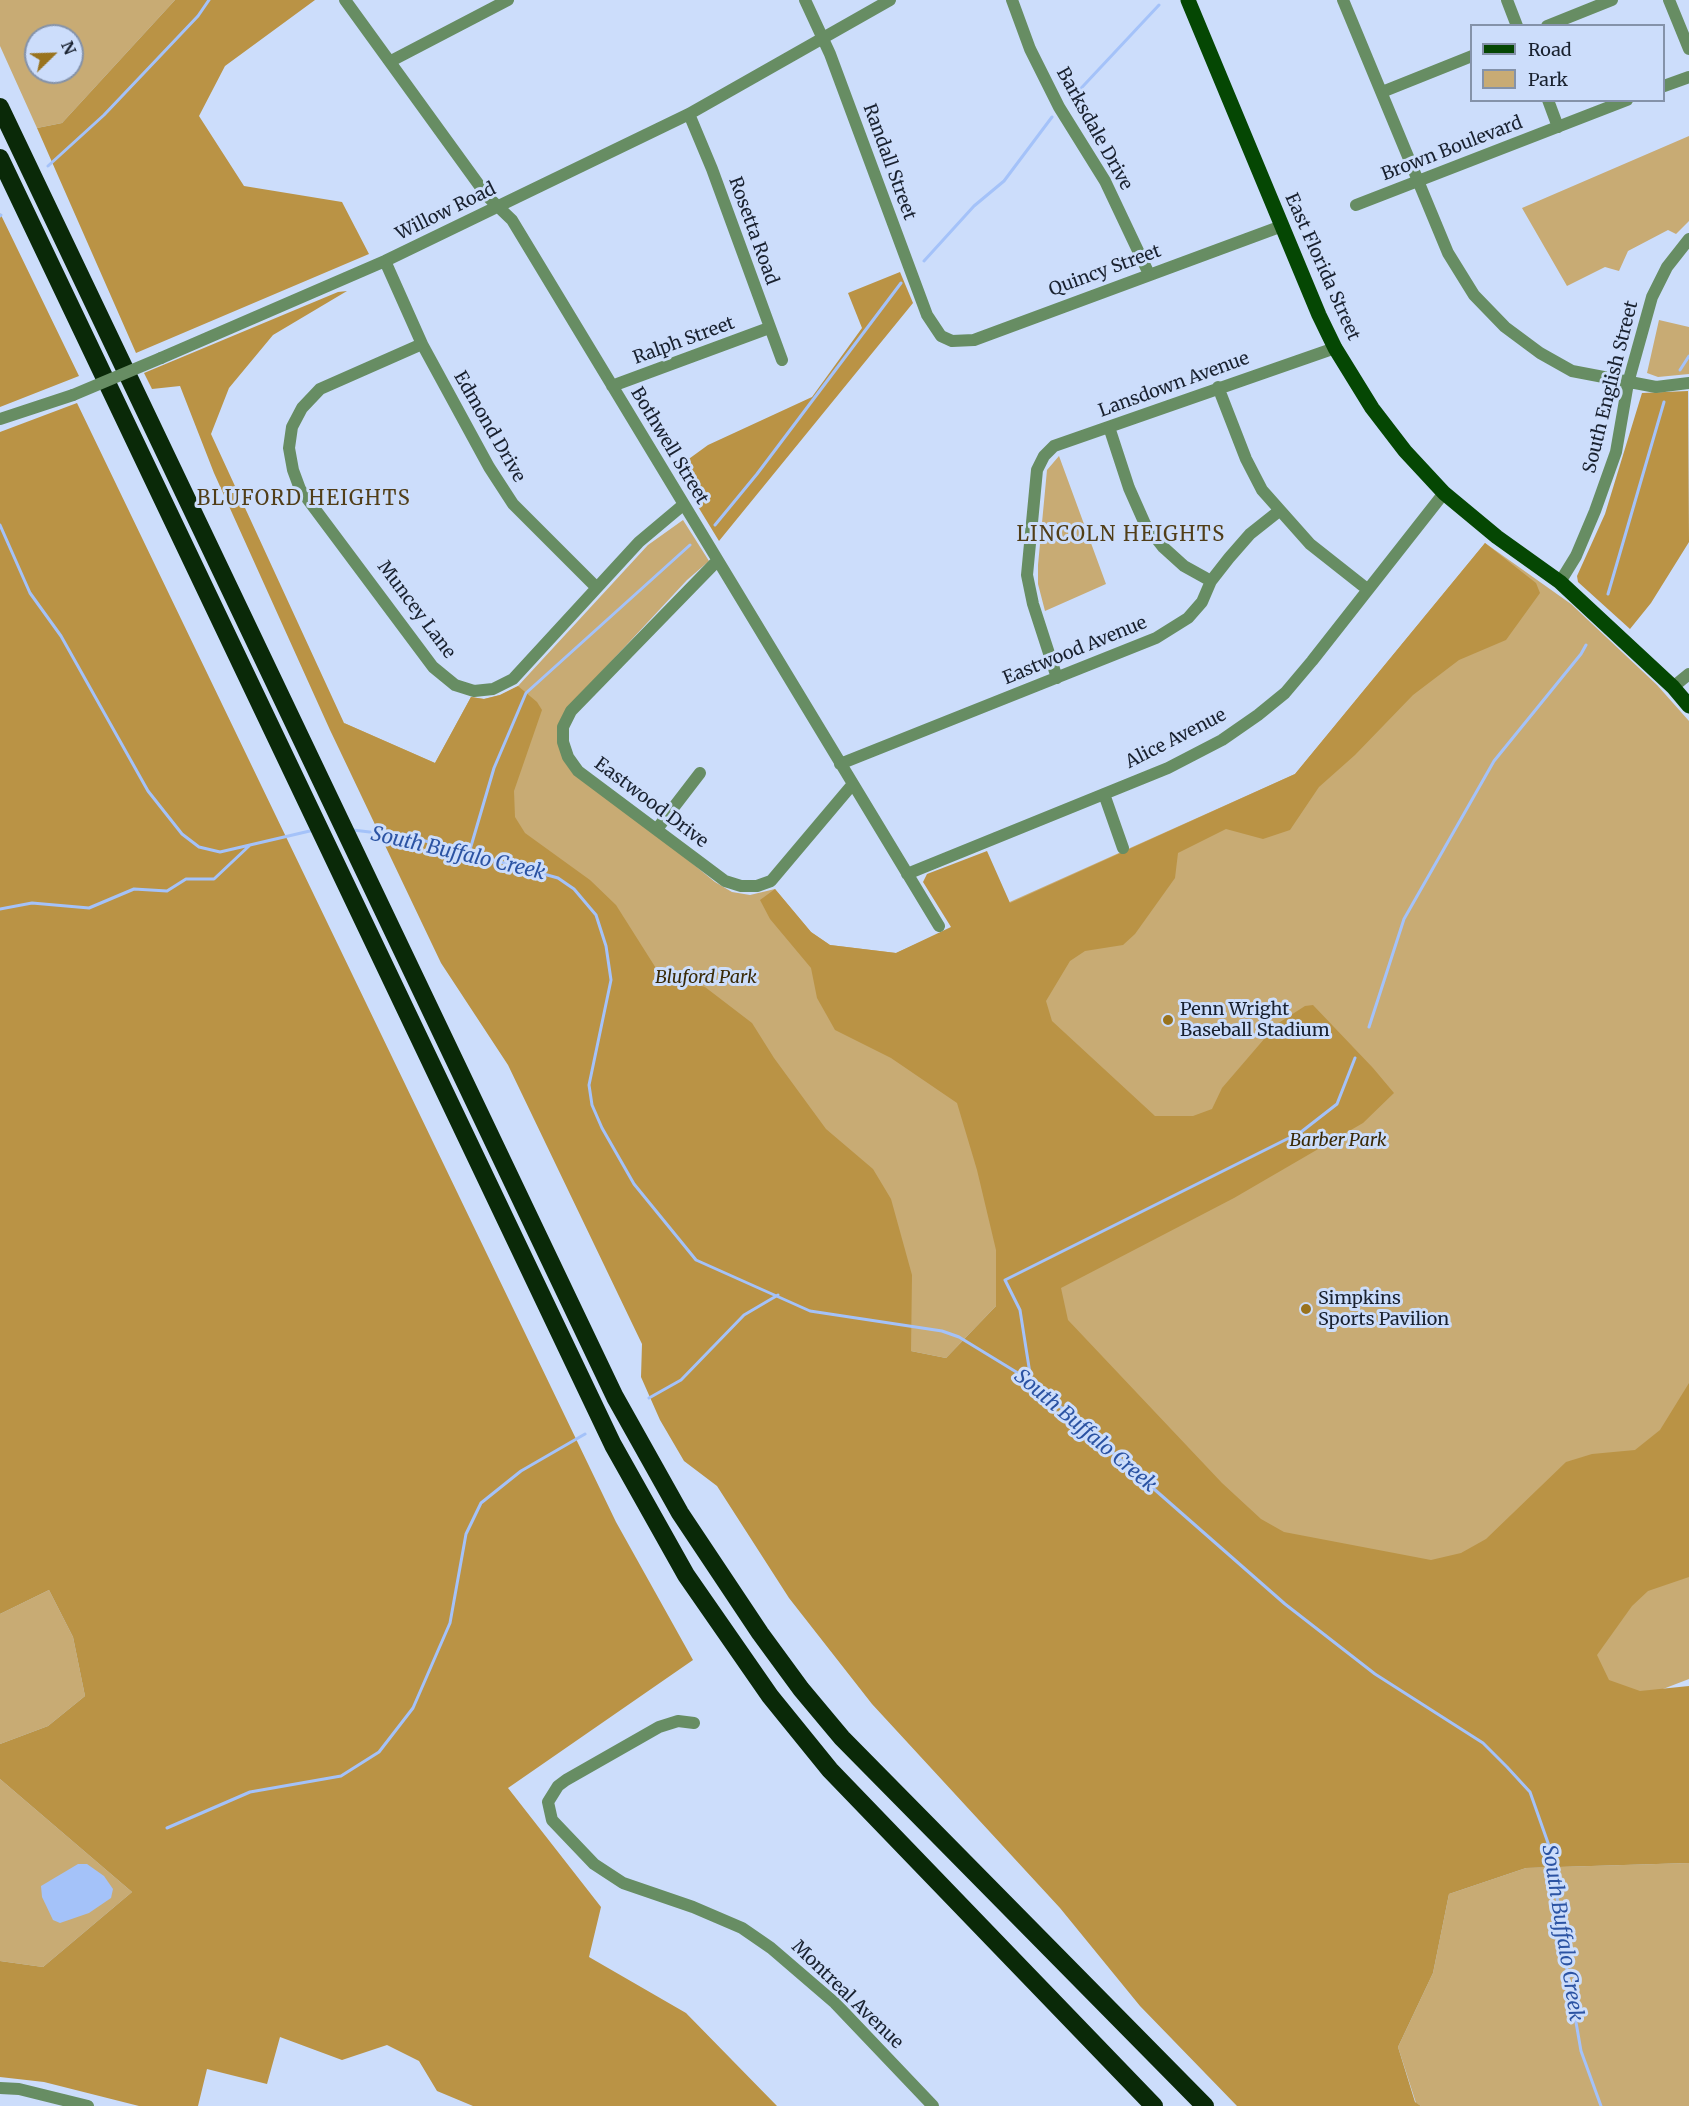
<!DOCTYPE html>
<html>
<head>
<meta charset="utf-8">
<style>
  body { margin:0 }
  #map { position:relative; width:1689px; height:2106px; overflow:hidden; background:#ccddfb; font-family:Merriweather,serif }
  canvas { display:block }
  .legend { position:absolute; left:1470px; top:24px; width:195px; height:78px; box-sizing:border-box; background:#ccddfb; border:2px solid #8492a9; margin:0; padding:8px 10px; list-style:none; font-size:18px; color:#19212f }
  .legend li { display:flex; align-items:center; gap:12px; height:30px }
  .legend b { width:30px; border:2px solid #8492a9 }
  .north { position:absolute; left:24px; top:24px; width:60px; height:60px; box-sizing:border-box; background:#ccddfb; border:2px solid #8492a9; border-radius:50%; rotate:67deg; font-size:16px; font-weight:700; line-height:24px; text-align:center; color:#19212f }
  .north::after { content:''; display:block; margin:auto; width:21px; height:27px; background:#99731e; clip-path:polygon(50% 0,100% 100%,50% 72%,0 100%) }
</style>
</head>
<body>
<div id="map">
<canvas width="1689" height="2106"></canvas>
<ul class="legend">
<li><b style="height:8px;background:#054703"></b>Road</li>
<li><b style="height:16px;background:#c8ab74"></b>Park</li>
</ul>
<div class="north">N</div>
</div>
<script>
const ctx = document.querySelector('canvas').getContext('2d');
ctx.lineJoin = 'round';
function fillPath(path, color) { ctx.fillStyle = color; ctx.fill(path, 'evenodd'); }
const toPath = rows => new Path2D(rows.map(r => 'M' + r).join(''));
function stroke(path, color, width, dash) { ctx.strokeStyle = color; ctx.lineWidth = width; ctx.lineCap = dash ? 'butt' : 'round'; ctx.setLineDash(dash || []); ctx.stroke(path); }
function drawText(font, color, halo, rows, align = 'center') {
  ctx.font = font + ' Merriweather,serif'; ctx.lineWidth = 6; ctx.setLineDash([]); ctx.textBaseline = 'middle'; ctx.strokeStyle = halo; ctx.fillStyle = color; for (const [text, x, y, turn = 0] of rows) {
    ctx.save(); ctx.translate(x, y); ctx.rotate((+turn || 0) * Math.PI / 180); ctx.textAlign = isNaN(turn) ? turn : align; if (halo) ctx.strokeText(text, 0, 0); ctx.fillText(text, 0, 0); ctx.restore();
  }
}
const green = toPath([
  [0,0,175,0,62,123,37,128,0,46],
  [36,36,72,36,72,72,36,72],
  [1689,136,1689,221,1676,234,1668,230,1628,251,1619,271,1605,267,1567,286,1522,208],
  [1659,320,1689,327,1689,374,1658,377,1647,373],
  [1059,456,1106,584,1045,611,1038,584,1038,565,1047,470],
  [683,520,709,561,687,580,566,710,562,757,715,882,732,892,750,895,775,889,811,932,830,945,896,953,1295,774,1485,543,1571,604,1657,685,1689,721,1689,1679,1525,1742,1311,1608,996,1306,946,1358,911,1351,344,723,435,763,471,697,484,699,500,695,518,686,648,545],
  [49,1590,73,1637,85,1696,48,1726,0,1744,0,1614],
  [0,1779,132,1892,43,1967,0,1961],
  [1689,1863,1689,2106,1421,2106,1416,2103,1398,2047,1433,1973,1449,1894,1526,1868]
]);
const forest = toPath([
  [175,0,315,0,225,66,199,116,244,186,342,202,369,254,136,353,37,128,62,123],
  [0,213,79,376,0,407],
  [900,272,913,303,719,541,675,469,708,445,812,397,862,328,848,293],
  [347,291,273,335,229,388,211,434,344,723,435,763,471,697,484,699,500,695,518,686,537,702,542,710,514,791,515,817,525,833,590,880,616,905,659,973,705,987,752,1023,774,1058,826,1129,873,1169,891,1199,912,1275,911,1351,946,1358,996,1306,996,1250,977,1170,957,1103,891,1058,835,1030,817,998,811,968,770,919,760,900,775,889,811,932,830,945,896,953,951,927,923,882,927,874,987,851,1010,903,1295,774,1485,543,1536,583,1540,593,1506,640,1459,660,1413,695,1355,755,1319,787,1290,830,1263,839,1226,829,1178,853,1175,878,1135,934,1123,945,1085,951,1070,961,1046,1001,1052,1021,1155,1116,1193,1116,1212,1109,1222,1088,1277,1024,1305,1006,1313,1005,1373,1068,1394,1093,1363,1123,1234,1198,1061,1288,1068,1320,1222,1483,1261,1519,1284,1532,1431,1560,1461,1553,1486,1539,1566,1462,1592,1454,1635,1450,1660,1430,1689,1383,1689,1577,1648,1591,1632,1606,1597,1655,1609,1680,1640,1691,1689,1686,1689,1863,1526,1868,1449,1894,1433,1973,1398,2047,1415,2102,1421,2106,1237,2106,1140,2006,1060,1908,872,1704,789,1598,717,1486,684,1461,660,1420,641,1377,642,1344,508,1065,441,963,330,730,214,473,180,386,152,389,144,373,338,292],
  [1688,391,1689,542,1651,603,1630,629,1578,582,1577,576,1605,514,1642,393],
  [77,403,616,1522,693,1660,508,1788,601,1907,589,1957,686,2013,777,2106,473,2106,437,2091,419,2061,387,2045,342,2060,280,2037,267,2084,207,2069,198,2106,139,2106,44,2082,0,2077,0,1961,43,1967,132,1892,0,1779,0,1744,48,1726,85,1696,73,1637,49,1590,0,1614,0,432]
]);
const water = toPath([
  [78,1864,87,1864,104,1876,113,1889,111,1898,89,1913,60,1923,53,1920,42,1897,41,1886]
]);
const stream = toPath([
  [1071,99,1159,5],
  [48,166,104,115,198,16,209,0],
  [0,216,1,215],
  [924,261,974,206,1004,181,1052,117],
  [1680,370,1689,356],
  [0,525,30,593,61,636,148,791,182,834,199,847,220,852,314,830],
  [715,525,757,474,901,283],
  [1608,594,1664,402],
  [353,830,411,837,558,878,574,889,596,915,606,946,611,980,589,1085,592,1105,602,1128,634,1184,696,1260,810,1311,942,1331,959,1337,1031,1381,1285,1604,1375,1674,1483,1743,1507,1767,1530,1792,1553,1857,1561,1936,1581,2051,1601,2106],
  [469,853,494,768,526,693,690,545],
  [0,909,32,903,89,908,134,889,167,891,186,879,214,879,249,846],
  [1369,1027,1404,919,1494,761,1581,654,1586,645],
  [1031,1380,1020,1310,1005,1280,1301,1132,1337,1104,1355,1058],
  [649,1398,681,1380,744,1315,778,1295],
  [167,1828,250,1792,341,1776,379,1752,413,1708,450,1623,466,1534,481,1503,521,1471,585,1434]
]);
const minor = toPath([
  [345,0,487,196,512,220,939,926],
  [805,0,830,54,927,315,941,336,952,341,974,340,1282,226],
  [1012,0,1030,49,1059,107,1105,181,1149,274],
  [1343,0,1448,253,1474,295,1505,327,1540,353,1572,371,1656,387,1689,383],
  [1507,0,1517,26],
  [1669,0,1689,49],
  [1547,26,1612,0],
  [391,61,508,0],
  [1664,86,1689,77],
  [1382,92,1472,56],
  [1548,100,1558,127],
  [689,114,712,169,782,360],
  [1356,205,1627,100],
  [385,261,422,344,489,467,513,504,596,587],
  [422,344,320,389,302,408,292,427,289,448,293,470,300,489,433,667,455,685,474,691,493,689,513,679,639,542,683,505],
  [161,358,385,261,689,114,890,0],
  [612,386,769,328],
  [1218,387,1246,459,1262,490,1310,544,1367,589],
  [0,419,73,395],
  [1109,427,1129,488,1145,524,1163,547,1184,566,1211,581],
  [717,561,571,711,563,727,563,742,568,757,578,771,701,863,725,881,741,886,757,886,771,881,852,785],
  [1560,582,1576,556,1595,511,1616,452,1628,383,1652,297,1667,267,1689,239],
  [1057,678,1033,604,1027,575,1037,470,1044,456,1054,446,1335,348],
  [1673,687,1689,674],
  [840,764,1156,638,1188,618,1202,602,1211,581,1229,558,1250,534,1279,511],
  [1104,794,1123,848],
  [657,829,700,773],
  [907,874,1168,768,1222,740,1258,715,1285,693,1312,661,1444,493],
  [694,1723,678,1721,659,1727,566,1780,558,1786,548,1802,552,1820,594,1864,623,1883,693,1907,742,1928,771,1948,835,2003,933,2106],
  [0,2088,19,2089,88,2106]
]);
const major = toPath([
  [1188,0,1319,315,1335,348,1372,408,1405,451,1444,493,1497,537,1560,582,1673,687,1689,706]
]);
const highway = toPath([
  [0,107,615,1397,680,1513,760,1633,801,1689,842,1738,1205,2106],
  [0,158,613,1445,686,1575,770,1696,830,1770,1154,2106]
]);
const minorBridge = toPath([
  [73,395,161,358]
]);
const markers = [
  [1168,1020,6,"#99731e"],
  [1306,1309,6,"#99731e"]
];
const streetNames = [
  ["Barksdale Drive",1094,129,61],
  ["Brown Boulevard",1452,149,-21],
  ["Randall Street",889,162,70],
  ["Willow Road",446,212,-26],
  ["Rosetta Road",753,231,70],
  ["East Florida Street",1322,267,66],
  ["Quincy Street",1105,271,-20],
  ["Ralph Street",684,341,-20],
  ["Lansdown Avenue",1174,385,-20],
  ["South English Street",1611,387,-76],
  ["Edmond Drive",489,427,60],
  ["Bothwell Street",669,446,59],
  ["Muncey Lane",416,610,53],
  ["Eastwood Avenue",1075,651,-22],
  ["Alice Avenue",1176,739,-27],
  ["Eastwood Drive",651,803,37],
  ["Montreal Avenue",847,1995,44]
];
const parkNames = [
  ["Bluford Park",706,978],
  ["Barber Park",1338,1141]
];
const poiNames = [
  ["Penn Wright",1180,1010],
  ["Baseball Stadium",1180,1031],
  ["Simpkins",1318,1299],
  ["Sports Pavilion",1318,1320]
];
const neighbourhoodNames = [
  ["BLUFORD HEIGHTS",304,499],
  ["LINCOLN HEIGHTS",1121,535]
];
const waterNames = [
  ["South Buffalo Creek",458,854,13],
  ["South Buffalo Creek",1085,1431,40],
  ["South Buffalo Creek",1562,1933,81]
];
fillPath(green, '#c8ab74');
fillPath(forest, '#ba9345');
fillPath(water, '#a4c2f9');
stroke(stream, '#a4c2f9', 3);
stroke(minor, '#678d63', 12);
stroke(major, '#054703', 15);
stroke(highway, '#0a2908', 18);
stroke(minorBridge, '#678d63', 12);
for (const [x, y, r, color] of markers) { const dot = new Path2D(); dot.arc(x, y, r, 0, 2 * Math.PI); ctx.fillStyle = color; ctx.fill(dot); stroke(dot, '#ccddfb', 2); }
drawText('18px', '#19212f', '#ccddfb', streetNames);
drawText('italic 18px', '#392906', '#ccddfb', parkNames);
drawText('18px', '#19212f', '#ccddfb', poiNames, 'left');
ctx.letterSpacing = '1.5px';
drawText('20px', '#513e18', '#ccddfb', neighbourhoodNames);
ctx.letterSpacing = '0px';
drawText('italic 20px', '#2b53a3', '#ccddfb', waterNames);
</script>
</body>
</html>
